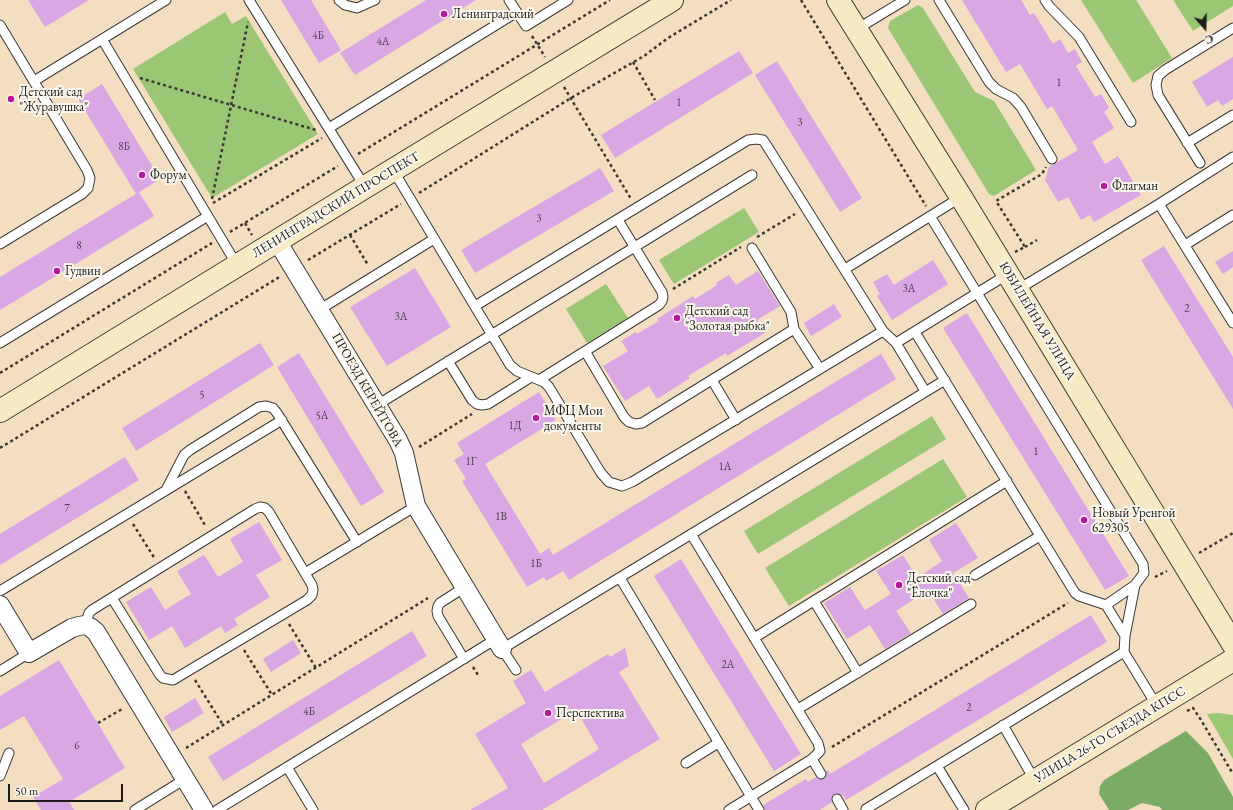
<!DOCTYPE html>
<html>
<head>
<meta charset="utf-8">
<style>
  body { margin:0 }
  #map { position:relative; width:1233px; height:810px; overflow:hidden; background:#f3dec1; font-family:"EB Garamond",serif }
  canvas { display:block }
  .north { position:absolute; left:1185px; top:8px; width:40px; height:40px; -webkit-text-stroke:3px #fbf7ec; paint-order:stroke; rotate:160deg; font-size:11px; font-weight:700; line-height:16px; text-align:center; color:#1c1c1c }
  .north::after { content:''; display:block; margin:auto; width:14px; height:18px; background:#1c1c1c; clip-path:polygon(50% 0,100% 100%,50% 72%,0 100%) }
  .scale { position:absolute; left:8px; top:784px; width:115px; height:18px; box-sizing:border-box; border:2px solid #1c1c1c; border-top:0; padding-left:5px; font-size:12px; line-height:14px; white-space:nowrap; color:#1c1c1c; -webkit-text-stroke:3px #fbf7ec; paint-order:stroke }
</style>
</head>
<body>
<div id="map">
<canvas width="1233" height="810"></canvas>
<div class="north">С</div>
<div class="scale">50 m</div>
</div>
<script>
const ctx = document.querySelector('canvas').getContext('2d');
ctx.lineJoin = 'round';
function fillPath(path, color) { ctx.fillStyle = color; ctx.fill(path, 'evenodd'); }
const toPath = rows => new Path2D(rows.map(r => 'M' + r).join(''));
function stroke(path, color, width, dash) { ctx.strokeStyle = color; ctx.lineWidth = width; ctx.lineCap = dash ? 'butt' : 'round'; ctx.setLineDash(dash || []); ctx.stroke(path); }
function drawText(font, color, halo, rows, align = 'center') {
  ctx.font = font + ' "EB Garamond",serif'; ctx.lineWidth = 4; ctx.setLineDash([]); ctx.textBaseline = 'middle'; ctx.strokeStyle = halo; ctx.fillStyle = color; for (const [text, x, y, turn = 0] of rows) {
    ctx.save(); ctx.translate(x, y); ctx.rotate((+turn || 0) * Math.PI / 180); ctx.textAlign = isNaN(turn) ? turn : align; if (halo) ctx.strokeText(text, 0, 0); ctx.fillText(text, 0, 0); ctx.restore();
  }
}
const green = toPath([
  [1081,0,1136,0,1172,58,1133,83],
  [1173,0,1233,0,1233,6,1193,31],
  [918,5,923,8,975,92,994,101,1036,170,994,196,989,194,888,28,890,21],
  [225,12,232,24,246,16,318,134,212,198,133,69],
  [744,208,759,232,674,284,659,260],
  [606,284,628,318,587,343,566,309],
  [932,416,946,439,758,554,744,531],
  [943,459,967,497,789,606,765,568],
  [1218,713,1233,715,1233,759,1207,714]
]);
const forest = toPath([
  [1186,731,1208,753,1233,797,1233,810,1162,810,1160,807,1142,803,1128,810,1109,810,1099,794,1100,786,1104,780]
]);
const building = toPath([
  [28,0,89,0,45,27],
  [281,0,311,0,341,50,319,63],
  [426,0,476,0,355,75,340,53],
  [962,0,1021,0,1030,15,1034,13,1053,44,1060,39,1068,53,1075,49,1082,62,1076,66,1095,97,1101,94,1109,108,1104,112,1114,128,1092,142,1105,164,1118,156,1141,195,1094,222,1090,215,1081,220,1068,197,1058,202,1045,180,1049,167,1078,150,1052,106,1047,109,1020,64,1006,72],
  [739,51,753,73,615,158,601,135],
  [1233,57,1233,99,1222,106,1218,100,1207,107,1192,82],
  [777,61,862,198,840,212,755,75],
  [102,84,160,179,136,194,78,99],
  [600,168,614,191,475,273,461,250],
  [139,192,154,216,0,310,0,277],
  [1164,246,1233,357,1233,409,1141,260],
  [1233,251,1233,267,1223,274,1215,262],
  [933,260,948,284,892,320,877,296,880,294,873,282,887,274,894,285],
  [415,268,451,327,387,366,350,307],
  [758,271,780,306,757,320,765,333,727,356,726,353,688,376,690,378,657,399,649,386,625,401,603,366,628,351,621,341,636,332,637,334,659,321,657,319,693,296,695,299,717,285,716,283,729,275,736,285],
  [834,304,842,317,811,336,804,323],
  [967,313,1129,576,1105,590,943,328],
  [260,343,274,365,136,451,122,428],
  [299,353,384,492,361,506,277,367],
  [881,354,896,379,569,580,563,571,546,581,544,577,527,587,462,481,466,479,454,460,464,454,457,443,539,392,556,420,485,464,540,554,549,548,553,555],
  [125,457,139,480,0,565,0,534],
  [259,522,282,560,256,575,270,597,234,619,238,625,225,633,221,626,185,648,172,626,149,640,126,602,151,587,165,610,191,594,177,571,204,555,218,577,243,562,230,539],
  [956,523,978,558,953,573,969,598,943,614,928,590,896,611,911,633,885,649,870,625,847,639,824,603,850,587,865,610,891,594,876,571,903,555,917,578,942,561,929,540],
  [681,559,801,754,774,771,654,576],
  [1091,615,1107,642,846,800,843,795,842,796,837,793,832,796,832,802,820,810,765,810,763,805,806,779,808,782,816,777,818,779,824,779,826,777,826,771,828,770,830,774],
  [412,631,427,656,223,781,208,757],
  [293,640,301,653,271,672,263,659],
  [625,648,629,666,619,672,660,739,542,810,470,810,508,788,475,734,526,703,513,681,531,670,545,692,608,654,610,657],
  [576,710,599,749,544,783,521,744],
  [59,660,125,768,69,802,74,810,41,810,33,797,63,779,24,716,0,730,0,696],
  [195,698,204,713,172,732,164,717]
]);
const path = toPath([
  [801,0,926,206],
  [532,36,545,57],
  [633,62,655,100],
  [140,78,316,130],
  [564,87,631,199],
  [358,154,610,0],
  [419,193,571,98,644,56,668,38,731,0],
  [212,199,248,22],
  [213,203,322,138],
  [245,223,252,235],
  [230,232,338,166],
  [350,235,368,265],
  [757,237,795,214],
  [1025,247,1037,240],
  [1015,252,1025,247,996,201,1042,174,1046,167],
  [308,260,401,204],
  [673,289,741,247],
  [0,373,212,243],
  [419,447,472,414],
  [0,448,281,276],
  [185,491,206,527],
  [133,524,155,559],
  [1199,553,1233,533],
  [1155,577,1167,571],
  [289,624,316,668],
  [244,650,272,695],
  [473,667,478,675],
  [195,680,223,725],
  [1187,711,1193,708,1201,720,1233,774],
  [98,723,124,708],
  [832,747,1068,603],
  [186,748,428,598]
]);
const service = toPath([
  [249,0,365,187],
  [339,0,345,5,357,8,375,0],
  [509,0,526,26,568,0],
  [939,0,989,82,996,89,1013,98,1021,107,1052,159],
  [1045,0,1049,6,1079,37,1131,122],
  [0,25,87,170,90,178,88,188,82,194,0,244],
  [857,29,905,0],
  [102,39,237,265],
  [34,81,166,0],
  [329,128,517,12],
  [1187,143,1233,115],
  [1200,163,1158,95,1156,85,1158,76,1165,70,1233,28],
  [393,170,510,365,517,371,544,382,549,387,601,473,609,482,622,486,632,482,883,331,896,343,1008,274],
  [1159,204,1233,157],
  [930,216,1143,564,1144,573,1135,585,1106,605],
  [1185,245,1233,215],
  [752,248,791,312,794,329,820,369],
  [845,269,961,197],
  [1017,290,1159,204,1233,323],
  [475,306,748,140,756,139,763,140,767,146,883,331],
  [319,310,434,239],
  [915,332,1075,593,1079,596,1106,605,1125,636],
  [0,343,208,216],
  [896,343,925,391],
  [585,351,624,417,629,422,636,424,642,423,794,329],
  [448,361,472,400,477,404,482,405,488,404,531,377],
  [539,380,659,305,662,301,663,297,662,292,618,220],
  [712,380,736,420],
  [377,405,752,175],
  [166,490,184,455,190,450,259,407,266,406,273,408,277,413,357,542],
  [691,534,818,743,820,751,812,759,821,774],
  [305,573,416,506],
  [975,575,1040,536],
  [620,578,759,810],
  [0,591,282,420],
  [814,601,858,673],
  [85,625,89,613,92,610,255,509,260,507,265,508,269,512,312,585,313,590,312,595,307,600,173,680,163,678,160,675,112,598],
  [754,638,1007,481],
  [1124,652,1157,706],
  [464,659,438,616,437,611,438,606,440,603,465,587],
  [516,670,502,649,945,380],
  [0,671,29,653],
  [798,709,971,604],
  [1003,725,1035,781],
  [686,763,718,743],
  [937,766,964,810],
  [287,767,313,810],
  [0,776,9,753],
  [837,799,843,810],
  [135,810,185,779],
  [217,810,496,639],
  [729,810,812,759],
  [867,810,866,809,1124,652,1125,636,1135,585]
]);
const minor = toPath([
  [277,241,398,440,404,453,416,506,502,649],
  [0,605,29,653,72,628,79,626,85,625,90,627,96,632,204,810]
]);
const secondary = toPath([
  [838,0,961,197,1233,644],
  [0,411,365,187,672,0],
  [987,810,1233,660]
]);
const markers = [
  [444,14,4,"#b5179e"],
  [11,99,4,"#b5179e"],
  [142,175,4,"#b5179e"],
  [1104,186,4,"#b5179e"],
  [57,271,4,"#b5179e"],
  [677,318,4,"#b5179e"],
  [536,418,4,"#b5179e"],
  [1084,520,4,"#b5179e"],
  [899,585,4,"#b5179e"],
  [548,713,4,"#b5179e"]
];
const numberNames = [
  ["4Б",318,36],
  ["4А",383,42],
  ["1",1059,83],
  ["1",679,103],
  ["3",800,123],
  ["8Б",124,147],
  ["3",539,219],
  ["8",79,246],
  ["3А",909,289],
  ["2",1187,309],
  ["3А",401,317],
  ["5",202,395],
  ["5А",322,416],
  ["1Д",515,426],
  ["1",1036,452],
  ["1Г",471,462],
  ["1А",725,467],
  ["7",67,509],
  ["1В",501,517],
  ["1Б",536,564],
  ["2А",728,665],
  ["2",969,708],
  ["4Б",309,712],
  ["6",77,746]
];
const poiNames = [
  ["Ленинградский",452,14],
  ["Детский сад",19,92],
  ["\"Журавушка\"",19,107],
  ["Форум",150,175],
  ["Флагман",1112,186],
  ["Гудвин",65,271],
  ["Детский сад",685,311],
  ["\"Золотая рыбка\"",685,326],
  ["МФЦ Мои",544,411],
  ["документы",544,426],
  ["Новый Уренгой",1092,513],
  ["629305",1092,528],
  ["Детский сад",907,578],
  ["\"Ёлочка\"",907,593],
  ["Перспектива",556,713]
];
const streetNames = [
  ["ЛЕНИНГРАДСКИЙ ПРОСПЕКТ",336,205,-31],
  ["ЮБИЛЕЙНАЯ УЛИЦА",1037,321,59],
  ["ПРОЕЗД КЕРЕЙТОВА",367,390,60],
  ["УЛИЦА 26-ГО СЪЕЗДА КПСС",1110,735,-31]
];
fillPath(green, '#9bc673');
fillPath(forest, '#7cab65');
fillPath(building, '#d8a7e4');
stroke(service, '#3c3935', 11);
stroke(minor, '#3c3935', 20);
stroke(secondary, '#3c3935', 24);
stroke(path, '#3c3935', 2.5, [3, 3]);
stroke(service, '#fff', 9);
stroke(minor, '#fff', 18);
stroke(secondary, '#f7e9c3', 22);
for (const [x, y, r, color] of markers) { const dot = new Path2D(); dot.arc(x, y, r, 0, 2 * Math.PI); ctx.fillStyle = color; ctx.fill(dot); stroke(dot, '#fbf7ec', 1.5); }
drawText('11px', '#4b3f4e', null, numberNames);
drawText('13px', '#1c1c1c', '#fbf7ec', poiNames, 'left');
drawText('13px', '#1c1c1c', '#fbf7ec', streetNames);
</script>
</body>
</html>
